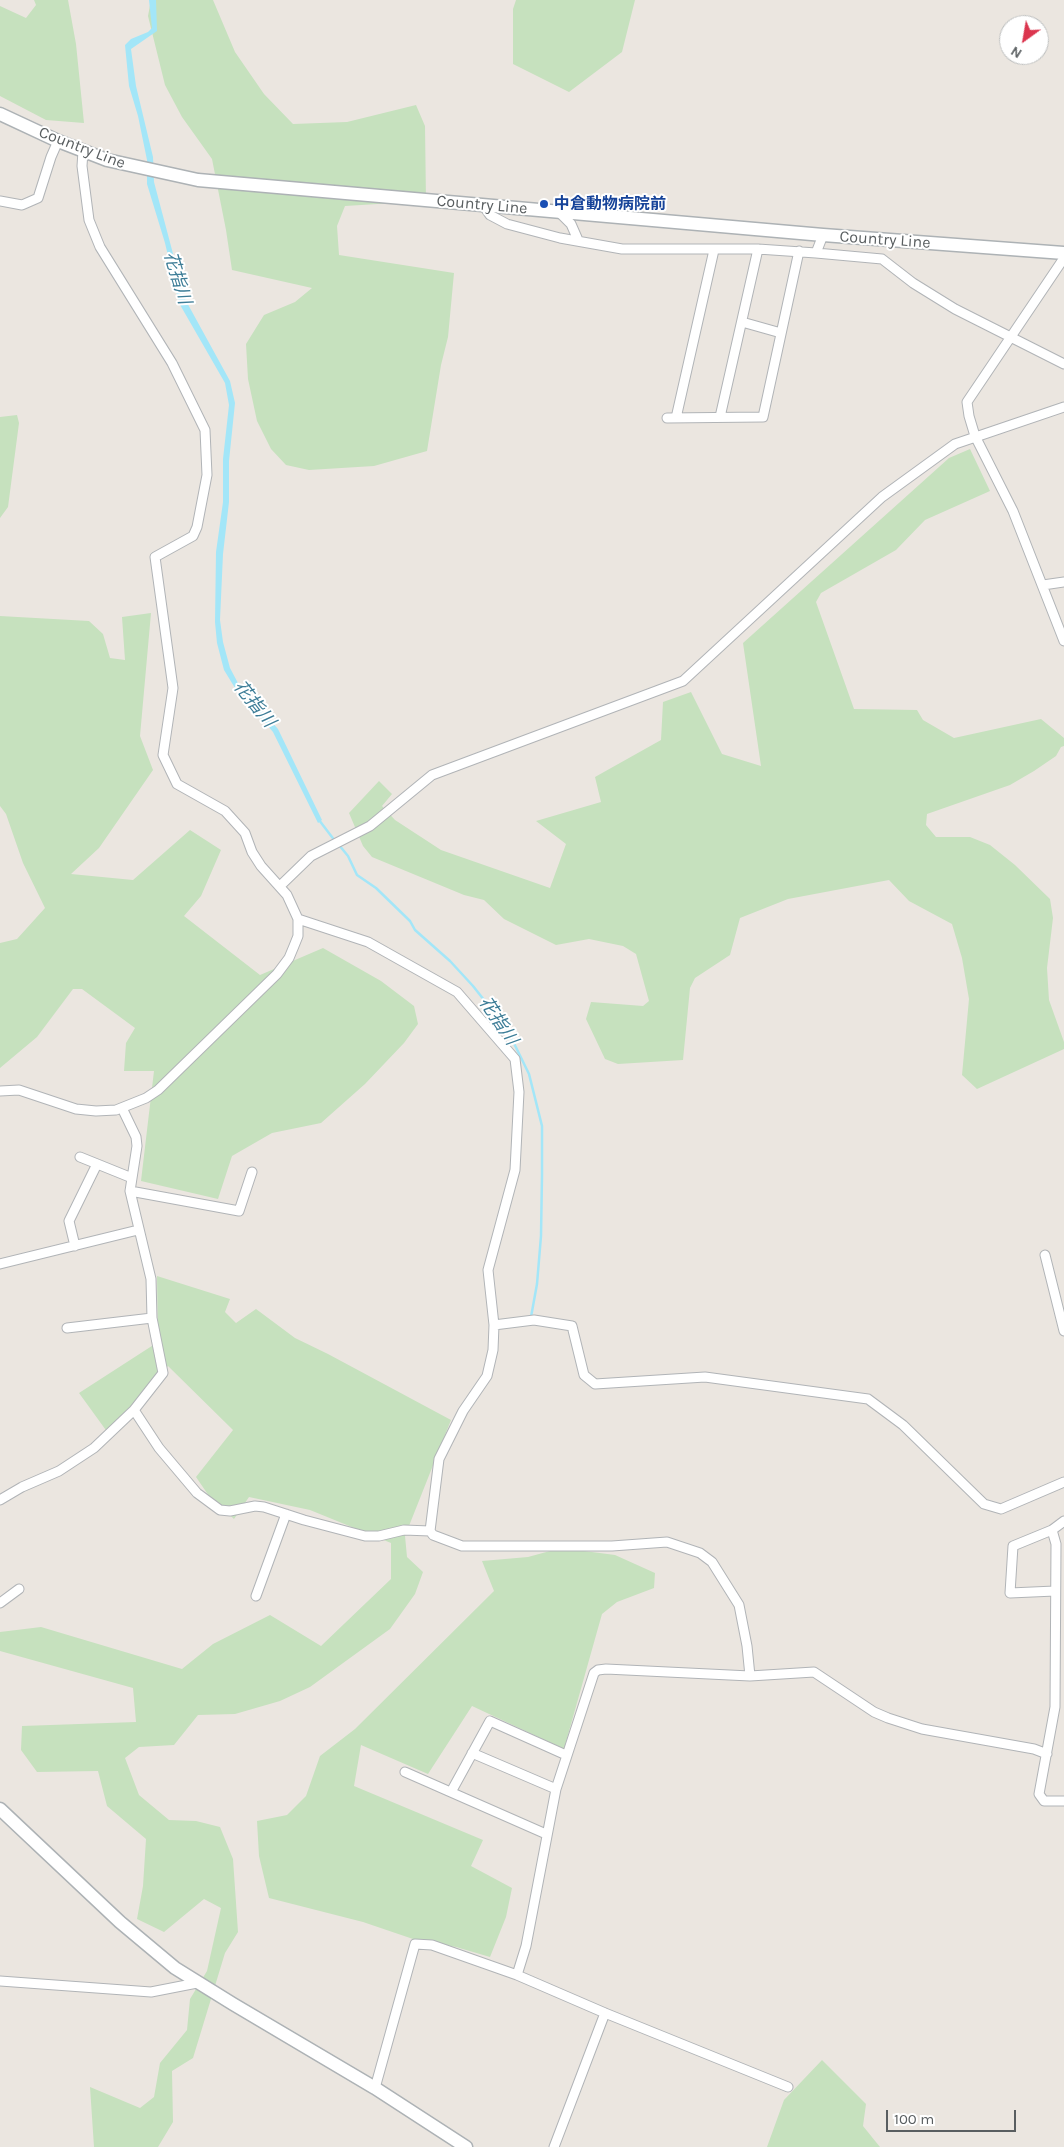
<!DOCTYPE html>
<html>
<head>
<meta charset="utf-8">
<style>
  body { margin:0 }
  #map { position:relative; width:1064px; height:2147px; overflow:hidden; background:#ebe6e0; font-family:Karla,sans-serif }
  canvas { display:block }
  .north { position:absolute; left:999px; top:15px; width:50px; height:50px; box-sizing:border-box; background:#fff; border:1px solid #bdbfbf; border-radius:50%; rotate:212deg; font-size:14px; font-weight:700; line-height:20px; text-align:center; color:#595e60 }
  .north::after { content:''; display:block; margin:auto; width:18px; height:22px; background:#db354e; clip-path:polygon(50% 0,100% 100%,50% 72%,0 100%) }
  .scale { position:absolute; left:886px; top:2110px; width:130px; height:22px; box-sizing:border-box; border:2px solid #595e60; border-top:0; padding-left:6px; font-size:15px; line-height:18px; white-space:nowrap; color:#595e60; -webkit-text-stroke:4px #fff; paint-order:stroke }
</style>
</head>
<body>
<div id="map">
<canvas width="1064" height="2147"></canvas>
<div class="north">N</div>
<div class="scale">100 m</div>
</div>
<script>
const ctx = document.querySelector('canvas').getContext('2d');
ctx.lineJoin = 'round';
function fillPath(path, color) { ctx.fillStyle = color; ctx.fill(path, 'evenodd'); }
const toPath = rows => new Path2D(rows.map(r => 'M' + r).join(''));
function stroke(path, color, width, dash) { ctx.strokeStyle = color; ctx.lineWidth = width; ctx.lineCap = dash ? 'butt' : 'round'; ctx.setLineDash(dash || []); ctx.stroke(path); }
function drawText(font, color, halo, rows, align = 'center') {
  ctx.font = font + ' Karla,"Noto Sans JP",sans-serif'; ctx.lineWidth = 4; ctx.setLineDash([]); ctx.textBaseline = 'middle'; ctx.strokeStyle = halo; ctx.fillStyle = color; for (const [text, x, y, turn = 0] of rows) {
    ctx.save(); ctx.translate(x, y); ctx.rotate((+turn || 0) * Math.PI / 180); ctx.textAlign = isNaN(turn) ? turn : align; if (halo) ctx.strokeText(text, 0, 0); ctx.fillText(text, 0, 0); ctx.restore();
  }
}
const green = toPath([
  [34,0,68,0,76,44,84,123,46,120,0,96,0,6,26,18,36,5],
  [151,0,213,0,235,52,264,94,293,124,347,122,416,105,425,126,426,201,345,206,337,226,339,255,454,273,448,337,441,365,427,451,374,466,309,470,286,465,271,449,257,421,248,379,246,344,264,315,295,302,312,288,232,270,226,230,212,159,182,117,165,85,148,16],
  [516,0,635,0,622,52,569,92,513,64,513,9],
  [17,415,19,423,8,507,0,518,0,417],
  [970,449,990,491,925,520,896,550,821,593,816,602,854,709,917,710,923,720,954,738,1041,719,1064,738,1064,746,1061,747,1056,756,1034,771,1010,785,927,814,926,825,936,837,970,837,990,845,1015,865,1050,899,1053,918,1047,968,1049,1000,1064,1042,1064,1049,977,1089,962,1075,969,999,962,958,952,924,909,901,889,880,788,899,740,918,730,955,695,978,690,988,683,1060,618,1064,605,1059,586,1019,591,1002,643,1006,649,1001,636,954,623,946,589,939,556,945,504,919,484,900,464,895,372,857,363,846,349,813,379,781,392,794,382,806,395,820,441,850,550,888,566,844,536,821,601,802,595,777,661,740,663,702,691,692,722,754,761,766,743,643,949,458],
  [151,613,140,736,153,770,99,848,71,874,133,880,190,830,221,850,201,896,184,916,260,975,323,948,381,981,414,1006,418,1024,404,1043,365,1084,321,1123,272,1133,232,1156,218,1199,141,1181,154,1071,124,1071,126,1043,135,1028,82,989,73,989,37,1037,0,1068,0,943,17,939,45,908,23,863,6,814,0,806,0,616,89,621,103,634,110,658,125,660,122,617],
  [157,1276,230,1299,225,1312,236,1323,256,1309,295,1338,328,1354,451,1420,405,1536,407,1557,423,1572,415,1594,390,1629,310,1687,280,1701,235,1714,198,1715,174,1745,139,1747,125,1758,139,1795,169,1820,196,1821,220,1827,233,1859,238,1932,225,1953,193,2058,172,2071,173,2122,158,2147,94,2147,90,2087,140,2108,154,2097,160,2063,187,2030,190,1999,207,1971,221,1908,204,1899,164,1932,137,1919,143,1886,146,1839,107,1806,98,1771,37,1772,21,1750,22,1726,136,1722,133,1688,0,1651,0,1632,41,1627,182,1669,213,1644,270,1615,321,1646,391,1579,391,1543,310,1510,249,1497,234,1519,209,1496,196,1477,233,1430,168,1366,108,1433,79,1393,158,1342],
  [561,1548,615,1555,655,1573,654,1588,617,1602,602,1614,564,1749,472,1706,428,1774,361,1745,354,1786,483,1840,471,1866,512,1888,506,1917,490,1957,456,1947,413,1939,363,1922,269,1898,259,1856,257,1821,287,1815,306,1796,320,1756,355,1729,494,1591,482,1561,528,1557],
  [822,2060,866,2104,863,2126,880,2147,767,2147,784,2100]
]);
const water = toPath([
  [149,0,156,0,157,31,131,49,136,86,153,157,154,182,185,299,230,381,235,403,229,461,229,502,223,554,220,620,223,642,230,668,239,685,278,729,322,820,318,823,273,732,235,688,224,670,217,643,215,622,216,552,223,502,223,459,229,405,225,383,179,303,165,243,147,184,147,160,138,116,129,86,125,45,131,39,148,32,152,28]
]);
const stream = toPath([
  [319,820,335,841],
  [339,845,348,856,357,875,376,888,410,921,415,930,450,961,473,986,507,1029,529,1074,542,1126,542,1175,541,1236,537,1284,531,1317]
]);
const street = toPath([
  [83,151,82,166,89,220,100,247,172,363,205,430,207,475,197,527,193,536,155,557,173,688,163,755,177,784,225,811,245,833,252,852,261,866,287,895,298,919,368,942,457,992,515,1059,519,1092,515,1170,488,1270,494,1325,493,1350,487,1376,463,1411,439,1459,430,1531,433,1535,462,1546,612,1546,667,1542,700,1553,712,1562,739,1605,747,1646,750,1676,814,1672,874,1712,888,1718,922,1729,1034,1749,1047,1754],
  [0,201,22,205,38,198,51,157,58,141],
  [483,205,490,215,507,224,560,238,622,249,758,249,816,253,823,235],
  [559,212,571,224,578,240],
  [816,253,882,259,913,283,955,309,1064,364],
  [1064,258,967,402,969,416,975,436,1013,511,1064,641],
  [742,322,781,333],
  [720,417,758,249],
  [667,418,763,417,799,251],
  [676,418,714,250],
  [1043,585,1064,582],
  [280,886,311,856,370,826,432,775,683,681,882,497,955,444,1064,407],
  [0,1091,19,1090,76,1109,96,1111,116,1110,146,1098,158,1090,277,974,289,958,294,946,298,936,298,919],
  [122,1108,136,1137,137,1146,130,1191,239,1211,252,1172],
  [80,1157,132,1178],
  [75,1246,69,1221,97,1164],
  [1045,1255,1064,1331],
  [0,1264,138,1230],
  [494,1325,534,1320,572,1326,584,1375,595,1384,705,1377,868,1399,903,1425,984,1504,1001,1509,1064,1482],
  [67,1328,152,1318],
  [134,1410,159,1448,197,1493,220,1510,230,1511,255,1506,264,1507,304,1520,365,1536,379,1536,404,1530,430,1531],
  [0,1500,22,1487,59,1471,94,1448,134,1410,163,1373,152,1318,151,1279,130,1191],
  [1052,1530,1056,1544,1055,1707,1039,1794,1044,1801,1064,1801],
  [1055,1591,1010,1593,1013,1546,1052,1530,1064,1521],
  [256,1596,286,1514],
  [0,1603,19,1589],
  [472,1753,556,1789],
  [405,1772,546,1834],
  [451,1792,490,1721,566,1755],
  [517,1975,526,1946,556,1789,594,1673,598,1670,606,1669,750,1676],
  [0,1981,151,1992,197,1983],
  [375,2088,415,1944,432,1945,517,1975,605,2013,788,2087],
  [554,2147,605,2013]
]);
const secondary = toPath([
  [0,114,58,141,107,160,198,180,823,235,1064,253],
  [0,1809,120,1922,175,1968,233,2004,375,2088,466,2147]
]);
const markers = [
  [544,204,5,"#1a4fb4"]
];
const streetNames = [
  ["Country Line",82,148,21],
  ["Country Line",482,205,5],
  ["Country Line",885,240,4]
];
const transitNames = [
  ["中倉動物病院前",554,204]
];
const waterNames = [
  ["花指川",177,278,73],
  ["花指川",254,704,51],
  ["花指川",498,1021,56]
];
fillPath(green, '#c6e1be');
fillPath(water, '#a3e6f8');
stroke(stream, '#a3e6f8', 2.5);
stroke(street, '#b1b4b7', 11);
stroke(secondary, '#adb2b5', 15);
stroke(street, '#fff', 9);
stroke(secondary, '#fff', 12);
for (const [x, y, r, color] of markers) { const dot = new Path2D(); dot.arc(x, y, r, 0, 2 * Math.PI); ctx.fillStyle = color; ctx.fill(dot); stroke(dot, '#fff', 2); }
drawText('16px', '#595e60', '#fff', streetNames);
drawText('bold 16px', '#164399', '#fff', transitNames, 'left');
drawText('italic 18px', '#3d7d97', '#fff', waterNames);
</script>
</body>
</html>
